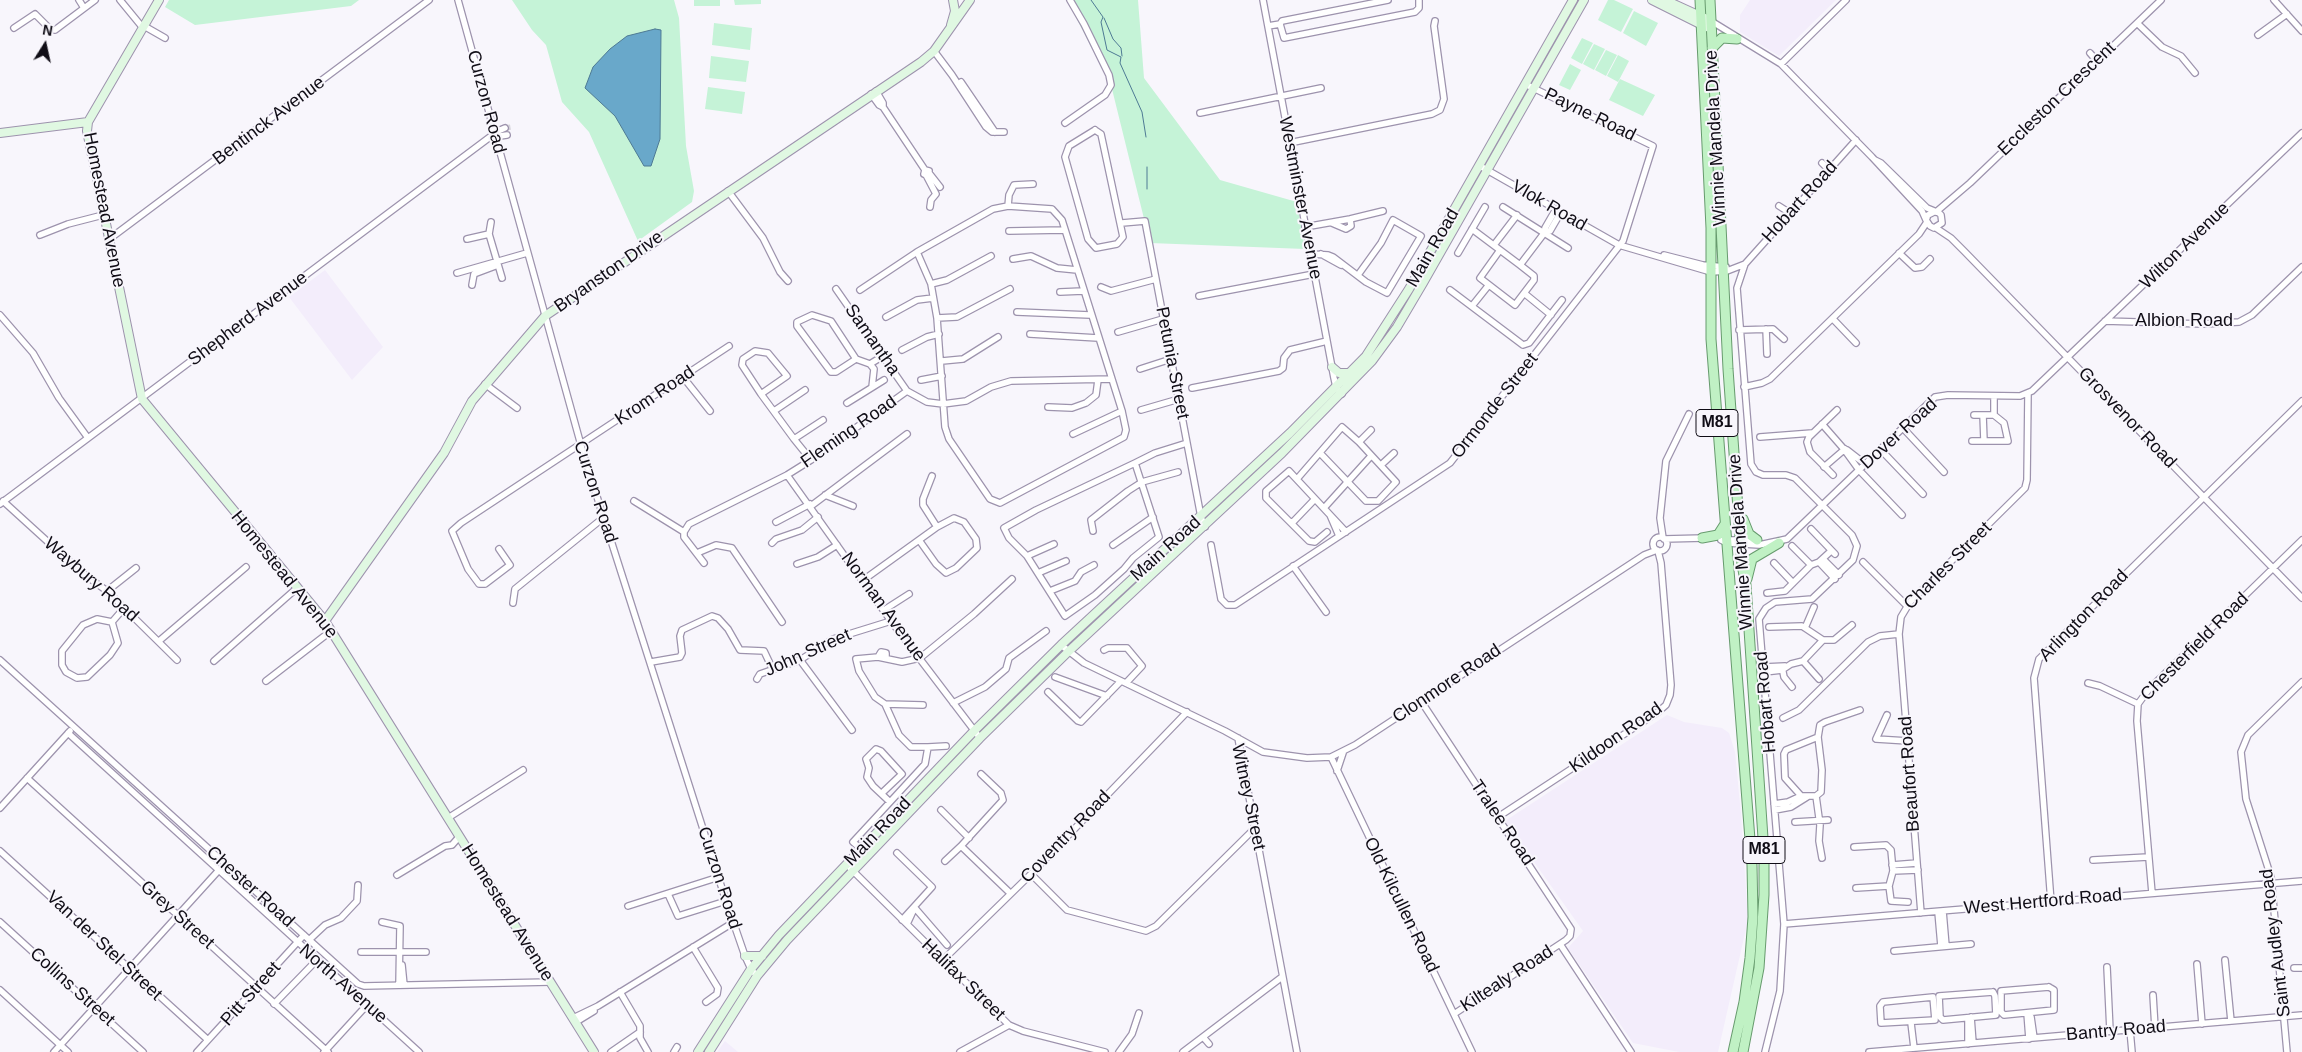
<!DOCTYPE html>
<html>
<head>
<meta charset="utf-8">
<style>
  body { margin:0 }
  #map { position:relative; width:2302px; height:1052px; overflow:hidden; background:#f8f6fc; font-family:Helvetica,sans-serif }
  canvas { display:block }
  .north { position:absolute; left:20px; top:20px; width:50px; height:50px; -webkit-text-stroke:4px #f8f6fc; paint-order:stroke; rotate:10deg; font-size:14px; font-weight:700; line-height:20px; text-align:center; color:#100d16 }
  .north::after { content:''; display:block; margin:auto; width:18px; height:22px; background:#100d16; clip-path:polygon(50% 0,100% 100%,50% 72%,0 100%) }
</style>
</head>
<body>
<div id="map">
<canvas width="2302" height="1052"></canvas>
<div class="north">N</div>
</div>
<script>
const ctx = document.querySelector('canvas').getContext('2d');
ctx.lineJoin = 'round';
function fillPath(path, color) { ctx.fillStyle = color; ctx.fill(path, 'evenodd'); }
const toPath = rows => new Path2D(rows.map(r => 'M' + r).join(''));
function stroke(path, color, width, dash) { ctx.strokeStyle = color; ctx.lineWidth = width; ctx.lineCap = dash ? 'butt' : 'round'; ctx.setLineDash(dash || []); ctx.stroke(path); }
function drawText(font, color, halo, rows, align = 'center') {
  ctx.font = font + ' Helvetica,sans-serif'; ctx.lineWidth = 4; ctx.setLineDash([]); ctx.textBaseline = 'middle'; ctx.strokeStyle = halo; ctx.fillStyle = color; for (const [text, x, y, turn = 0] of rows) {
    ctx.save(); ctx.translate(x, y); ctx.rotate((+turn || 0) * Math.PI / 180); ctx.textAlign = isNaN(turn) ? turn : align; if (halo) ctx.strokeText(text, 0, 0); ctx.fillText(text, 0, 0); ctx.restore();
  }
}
const built = toPath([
  [1750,0,1836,0,1779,56,1740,32,1740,15],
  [325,270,383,347,352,380,289,297],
  [1667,715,1684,722,1722,728,1729,733,1735,752,1741,814,1748,920,1718,1052,1679,1052,1633,1043,1568,948,1583,931,1505,821],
  [725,1041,738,1052,717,1052]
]);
const green = toPath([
  [169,0,359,0,351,6,195,25,165,7],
  [512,0,674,0,679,18,686,146,694,191,692,202,638,241,589,132,562,102,546,45,532,30],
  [694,0,720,0,720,6,694,6],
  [734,0,761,0,761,4,735,5],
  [1067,0,1138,0,1144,78,1220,180,1297,202,1305,249,1150,243,1111,85],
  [1608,0,1614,0,1633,9,1621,32,1598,20],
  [1634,11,1658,23,1646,46,1623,33],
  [714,23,752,28,750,50,712,45],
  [1582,38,1593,43,1582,64,1571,58],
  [1594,44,1605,49,1594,70,1583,64],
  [1606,50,1617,55,1606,76,1595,70],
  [1618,55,1629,61,1618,82,1607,76],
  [711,56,749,61,746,82,709,78],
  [1570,64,1581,70,1570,90,1559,85],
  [1620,79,1655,95,1643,116,1609,100],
  [708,87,745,92,742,114,705,109]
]);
const water = toPath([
  [655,29,661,30,660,139,651,166,644,166,615,116,585,88,593,67,610,49,627,36,655,29]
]);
const stream = toPath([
  [1091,0,1103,17,1101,22,1107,50,1121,57,1120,63,1142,112,1146,137],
  [1104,18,1113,39,1121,48,1122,56],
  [1147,167,1147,189]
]);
const streetTunnel = toPath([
  [505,128,511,127]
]);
const street = toPath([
  [79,0,84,8],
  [120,0,143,28],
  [458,0,584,456,726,901,745,956,751,969,757,976],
  [1263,0,1334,378,1336,387,1342,394],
  [2274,0,2302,31],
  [1711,21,1781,64,1872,157,1922,211,1926,220],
  [2137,23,2162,47,2181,56,2195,73],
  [1280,24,1284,38,1415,12,1419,8,1419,0],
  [144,26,165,38],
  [1268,26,1280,24,1282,21,1388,0],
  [14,28,35,14,50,29,55,30,95,0],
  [2258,35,2287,14],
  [934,51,952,75,986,127,992,132,1004,132],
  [2090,53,2097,61],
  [1781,64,1846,0],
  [961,82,995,132],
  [876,91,883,103,883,107],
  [871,94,879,105,883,107,925,170,929,171,928,175,924,174,925,170],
  [1200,113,1321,88],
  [1065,123,1105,95,1111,85,1109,75,1084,24,1070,0],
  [1095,130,1101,134,1123,237,1117,244,1096,248,1088,239,1065,157,1069,146,1095,130],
  [495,134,500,136,507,135],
  [1289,143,1432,114,1440,110,1444,99,1434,26,1435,21],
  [1875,160,1881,163,1927,208,1939,213,1941,215,1942,223,1934,228,1930,226,1926,220,1928,215,1934,212],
  [1822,163,1829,170],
  [1480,166,1619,245,1711,272,1727,271,1745,264],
  [929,173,940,187],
  [926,175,936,194,931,200,930,207],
  [728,191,763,238,780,272,788,281],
  [1008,206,1009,195,1014,185,1033,184],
  [1779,206,1790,213],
  [1503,207,1568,248],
  [1936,212,1970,183,2161,0],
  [1122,223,1145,221,1201,517,1205,527],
  [1332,223,1346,229,1351,226,1350,219],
  [1305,227,1350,219,1383,211],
  [1936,228,1951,238,1964,251,2302,598],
  [1472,229,1520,265,1534,276,1534,280,1515,305,1480,278,1500,250],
  [1009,231,1064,230],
  [1545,232,1545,228,1556,209],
  [489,234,491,222],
  [40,235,68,224,103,215],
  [467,239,489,234,502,278],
  [108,240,429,0],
  [1494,245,1517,215],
  [1458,253,1485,207],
  [1899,253,1915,268,1922,267,1930,259],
  [1311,254,1328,255,1333,257,1366,282,1387,293,1421,236,1393,220,1381,243,1358,275],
  [1321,254,1341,265],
  [1664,255,1703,265,1726,267],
  [1013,259,1031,256,1057,268,1077,270],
  [1520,265,1545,232,1550,231,1561,212],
  [457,273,527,253],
  [931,284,947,280,991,256],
  [472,285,474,274,498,265],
  [1101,287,1111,291,1156,279],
  [836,289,907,391],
  [860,290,917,252,993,209,1008,206,1052,209,1062,220,1122,411,1126,430,1124,437,1000,503,990,499,949,439,945,427,937,318,931,284,917,252],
  [1450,290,1523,345,1529,343,1562,300],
  [1060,292,1083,291],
  [1524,293,1551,315],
  [1199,296,1314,274],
  [1472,306,1488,286],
  [1017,312,1090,315],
  [0,315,33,353,59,398,88,438],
  [886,317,917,300,933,298],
  [937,318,957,317,1010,289],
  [1833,319,1856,343],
  [2105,321,2203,324,2239,322,2252,315,2302,267],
  [1766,329,1767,354],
  [1739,330,1773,329,1784,339],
  [1118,332,1163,319],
  [1030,334,1098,338],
  [902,350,927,337,939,334],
  [856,359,836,372,831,372,797,326,797,322,812,315,831,321,856,359,870,364,874,369,872,387],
  [942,361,963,359,998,337],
  [870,364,883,356],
  [1140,369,1171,359],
  [683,377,710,411],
  [921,380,942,376],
  [485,384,517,408],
  [1744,387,1762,383,1770,379,1919,234,1927,222],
  [1192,388,1279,371,1283,368,1284,358,1290,350,1327,341],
  [907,391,927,402,943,404,966,401,991,387,1011,381,1111,379],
  [761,394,787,376,768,353,755,351,743,359,742,365,761,394,794,439,811,460],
  [847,403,884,380],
  [1048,407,1072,408,1086,403,1096,395,1098,380],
  [1141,410,1179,399],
  [774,411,805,390],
  [1974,415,1983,415],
  [1994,415,1983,415,1984,441,2008,441,2004,423,1994,415,1994,396],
  [1822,424,1843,448,1859,470,1902,515],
  [1902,427,1944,472],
  [1073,434,1122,411],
  [1760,437,1812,433],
  [794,439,823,420],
  [1972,441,1984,441],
  [1359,442,1371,430],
  [1880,449,1923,494],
  [1847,450,1865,464],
  [1135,463,1159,537,1133,558,1124,569,1095,595,1065,616,1027,556,1009,538,1004,528,1036,510,1135,463,1155,453,1187,443],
  [1381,465,1394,453],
  [1824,467,1845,449],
  [787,475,891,621,980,738],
  [1833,475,1810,452,1807,442,1809,437,1837,410],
  [932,476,923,499,923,505,937,527],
  [1297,479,1342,427,1359,442,1396,482,1378,501,1366,501,1320,453],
  [825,495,853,506],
  [3,501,81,572,107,591,177,660],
  [634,501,684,532],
  [0,504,498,131,505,128],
  [811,506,907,434],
  [1324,508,1371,456],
  [1330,515,1339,536],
  [776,522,810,504],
  [1292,523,1315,499],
  [1811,529,1835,554],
  [1093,531,1091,520,1128,491,1142,482,1178,472],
  [684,532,689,524,787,475,811,460,907,391],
  [684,532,684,537,704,563],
  [1327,532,1315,542,1309,541,1266,498,1266,491,1289,471,1346,532],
  '1653 544a7 7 0 1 1 14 0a7 7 0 1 1-14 0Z',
  [1663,538,1660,518,1666,461,1689,414],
  [1664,539,1704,538],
  [1721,540,1727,543,1759,545,1787,539,1935,397,1948,395,2020,396,2032,391,2302,133],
  [1723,540,1756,540],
  [772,543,776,539,802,530,818,517],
  [1113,545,1153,517],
  [1211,545,1221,599,1227,605,1235,605,1450,463,1623,241,1653,146,1527,85],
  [1792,546,1811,565],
  [499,549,510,565,485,584,479,584,468,569,452,531,461,523,729,346],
  [697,553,716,545,732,548,782,622],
  [1027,556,1054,544],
  [1823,559,1839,575],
  [1819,562,1835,579],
  [1863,562,1907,606],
  [1774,563,1793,583],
  [797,564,818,557,837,545],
  [1293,566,1326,612],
  [1038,573,1066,561],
  [862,581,937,527,954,518,964,522,976,539,977,548,956,568,946,573,936,564,919,540],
  [107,591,136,568],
  [1050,591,1075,581,1081,572,1094,565],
  [1767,593,1785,591,1811,565,1819,562,1831,551],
  [513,603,515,589,603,518],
  [884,610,909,594],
  [112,622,97,619,83,625,62,651,62,665,66,672,77,678,87,677,110,655,118,643,112,622,125,607],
  [1769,627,1802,626,1823,640],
  [1805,628,1814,607],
  [159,641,246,567],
  [1061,645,1084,663,1225,731,1263,752,1307,758,1331,757,1355,745,1644,555,1657,550],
  [1104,650,1108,648,1127,648,1142,666,1126,683],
  [878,657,881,652,886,653,886,658],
  [0,660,358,984,364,986,550,982],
  [800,660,852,730],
  [214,661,297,588],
  [1803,661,1819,679],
  [651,662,680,657,682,653,680,636,682,630,712,616,718,618,728,629,740,650,764,651,773,670],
  [1764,667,1785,666],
  [1782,667,1784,677,1792,687],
  [1765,672,1782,670,1791,664,1803,661,1823,640,1834,640,1852,625],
  [1055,677,1107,696],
  [757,679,760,674,800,660,833,639,891,621],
  [266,681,331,631],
  [2088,683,2100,686,2138,704],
  [1048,692,1078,721,1081,722,1121,681],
  [1421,701,1571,929,1570,936,1566,940,1454,1014],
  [953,703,985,687,1006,669,1009,658,1046,631],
  [885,704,923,705],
  [1887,715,1876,739,1908,741],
  [1783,718,1799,710,1868,642,1880,636,1899,634],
  [68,733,419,1052],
  [1238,738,1297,1052],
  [928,747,911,747,899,735,885,704,875,697,859,671,856,659,878,657,902,662,920,658,974,614,1012,579],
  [1331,757,1472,1052],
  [1337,771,1343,753],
  [27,778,328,1052],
  [1816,796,1820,825,1819,841,1822,858],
  [1803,798,1785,778,1784,754,1786,750,1818,737],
  [890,802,925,764,928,747,946,746],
  [1774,804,1788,802,1801,796,1816,796,1821,792,1822,770,1818,737,1820,725,1825,722,1860,710],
  [0,808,70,731],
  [941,810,969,838],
  [1775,810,1791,807,1807,797],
  [1498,817,1658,712,1666,705,1670,695,1671,685,1661,563,1658,551],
  [448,818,523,770],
  [1795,822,1828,820],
  [961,846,1003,800,1001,793,981,774],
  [1854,847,1886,845,1891,850,1893,871,1889,886,1856,888],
  [861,849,853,842,890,802,873,786,867,777,869,768,866,759,876,749,881,751,902,774,882,793],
  [0,851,208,1040],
  [897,853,932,887,902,920],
  [2093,860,2148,857],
  [945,861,961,846,1010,893],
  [1892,865,1917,863],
  [850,868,1009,1025,1023,1031,1105,1052],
  [1893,871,1918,870],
  [1031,874,1067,910,1146,931,1156,926,1254,829],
  [397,875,445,846,452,845,459,837],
  [1889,886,1891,901,1908,902],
  [2152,893,2137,721,2138,704,2149,689,2302,540],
  [668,894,678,916,726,901],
  [2051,902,2034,678,2039,659,2302,401],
  [628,906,719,877],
  [915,908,947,945],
  [1943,911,1946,946],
  [1938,912,1941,946],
  [1921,913,1899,634,1901,617,1910,602,2025,488,2027,480,2028,393],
  [0,922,143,1052],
  [382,922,400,926,399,985],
  [907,924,914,909],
  [1784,924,2302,881],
  [309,940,325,925,341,918,357,901,358,885],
  [1560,944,1631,1052],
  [693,947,718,988,717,994,706,1002],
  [1894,951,1971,944],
  [361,952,426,952],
  [943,960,1031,874,1187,712],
  [2225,960,2231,1021],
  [2197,964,2202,1024],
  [402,965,404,985],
  [2107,967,2110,1031],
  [2294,968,2302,968],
  [2049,987,2054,990,2054,1010,2004,1015,2001,1012,2001,991,2049,987],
  [0,990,68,1052],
  [620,992,640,1026,640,1038,648,1052],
  [1993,992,1995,996,1996,1015,1943,1020,1940,1017,1939,996,1993,992],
  [2153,995,2155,1028],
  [1933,997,1935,1020,1881,1023,1880,1006,1883,1002,1933,997],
  [274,1004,312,965],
  [2027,1013,2029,1039],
  [1971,1017,1973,1043],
  [2031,1017,2034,1038],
  [573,1018,598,1006,734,922],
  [1968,1018,1968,1044],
  [576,1022,594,1011],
  [1911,1023,1914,1048],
  [2130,1030,2132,1052],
  [1203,1037,1209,1044],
  [54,1052,219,870],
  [197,1052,304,935],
  [324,1052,367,1005],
  [611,1052,640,1032],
  [674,1052,677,1047],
  [960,1052,1009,1025],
  [1119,1052,1132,1034,1139,1013],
  [1183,1052,1282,977],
  [1765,1052,1780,991,1784,924,1759,619,1766,608,1775,602,1812,599,1853,560,1857,546,1852,535,1795,478,1786,475,1763,475,1756,472,1751,464,1737,288,1745,264,1856,140],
  [1869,1052,2302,1015],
  [2287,1052,2271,877,2246,799,2241,752,2248,735,2302,682]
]);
const secondary = toPath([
  [159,0,88,122,87,131,142,399,325,621,594,1052],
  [1652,0,1706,27],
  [1665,0,1711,21],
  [951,25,955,11,953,0],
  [0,133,88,122],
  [1332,367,1339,373,1350,373],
  [325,621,444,453,472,401,545,316,921,62,934,51,970,0],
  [745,956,762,956],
  [698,1052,751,969,779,935,974,731,1061,645,1290,433,1366,356,1409,289,1573,0],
  [709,1052,757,976,787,940,980,738,1068,652,1282,453,1372,361,1397,327,1423,283,1584,0]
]);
const primary = toPath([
  [1700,0,1711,228,1711,339,1752,865,1753,917,1750,958,1744,1002,1733,1052],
  [1710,0,1728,369,1742,565,1746,585,1764,853,1764,895,1759,968,1743,1052],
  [1712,48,1722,38,1737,39],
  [1743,519,1749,534,1757,540],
  [1702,538,1718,535,1725,524],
  [1747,579,1752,559,1779,543]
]);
const shields = [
  [1717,423,42],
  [1764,850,42]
];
const shieldNames = [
  ["M81",1717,423],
  ["M81",1764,850]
];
const streetNames = [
  ["Eccleston Crescent",2057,99,-44],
  ["Curzon Road",486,102,75],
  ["Payne Road",1590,115,26],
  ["Bentinck Avenue",269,121,-37],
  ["Winnie Mandela Drive",1716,138,-93],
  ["Westminster Avenue",1300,198,79],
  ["Hobart Road",1800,202,-48],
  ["Vlok Road",1549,206,30],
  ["Homestead Avenue",104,210,79],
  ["Wilton Avenue",2185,246,-44],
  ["Main Road",1433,248,-60],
  ["Bryanston Drive",609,272,-35],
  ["Shepherd Avenue",248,319,-37],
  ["Albion Road",2184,321],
  ["Samantha",872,340,55],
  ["Petunia Street",1172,363,79],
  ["Krom Road",655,396,-34],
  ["Ormonde Street",1495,406,-52],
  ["Grosvenor Road",2127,418,46],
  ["Fleming Road",849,432,-35],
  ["Dover Road",1899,434,-42],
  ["Curzon Road",595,492,72],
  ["Winnie Mandela Drive",1741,542,-94],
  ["Main Road",1166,549,-42],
  ["Charles Street",1948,566,-45],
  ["Homestead Avenue",284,575,51],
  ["Waybury Road",91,580,41],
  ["Norman Avenue",883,607,54],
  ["Arlington Road",2084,616,-46],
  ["Chesterfield Road",2195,647,-45],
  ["John Street",808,653,-24],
  ["Clonmore Road",1447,684,-34],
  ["Hobart Road",1766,702,-95],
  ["Kildoon Road",1616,738,-35],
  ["Beaufort Road",1910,774,-94],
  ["Witney Street",1248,797,78],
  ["Tralee Road",1502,823,56],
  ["Main Road",878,832,-46],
  ["Coventry Road",1066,837,-46],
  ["Curzon Road",719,878,72],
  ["Chester Road",250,887,42],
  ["West Hertford Road",2043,902,-5],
  ["Old Kilcullen Road",1401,905,64],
  ["Homestead Avenue",507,913,58],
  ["Grey Street",177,915,42],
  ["Saint Audley Road",2276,943,-97],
  ["Van der Stel Street",104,946,43],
  ["Kiltealy Road",1507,979,-33],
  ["Halifax Street",963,980,44],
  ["North Avenue",343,984,41],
  ["Collins Street",72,987,42],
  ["Pitt Street",251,994,-48],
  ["Bantry Road",2116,1031,-5]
];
fillPath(built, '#f3edfb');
fillPath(green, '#c5f3d7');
fillPath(water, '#69a8ca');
stroke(water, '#4e7a94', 1);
stroke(stream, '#4e7a94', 1);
stroke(streetTunnel, '#d5d3da', 5.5, [5.5, 3]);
stroke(street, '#9d93ad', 8);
stroke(secondary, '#9d93ad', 10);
stroke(primary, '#679b6e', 11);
stroke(street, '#fff', 5.5);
stroke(secondary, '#e0f8e2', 8);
stroke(primary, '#c0f1c4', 9);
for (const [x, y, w] of shields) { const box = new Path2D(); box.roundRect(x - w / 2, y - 13.5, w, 27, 4); ctx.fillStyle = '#f8f6fc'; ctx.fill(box); stroke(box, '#100d16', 1); }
drawText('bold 16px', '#100d16', null, shieldNames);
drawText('18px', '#100d16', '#f8f6fc', streetNames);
</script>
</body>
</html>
